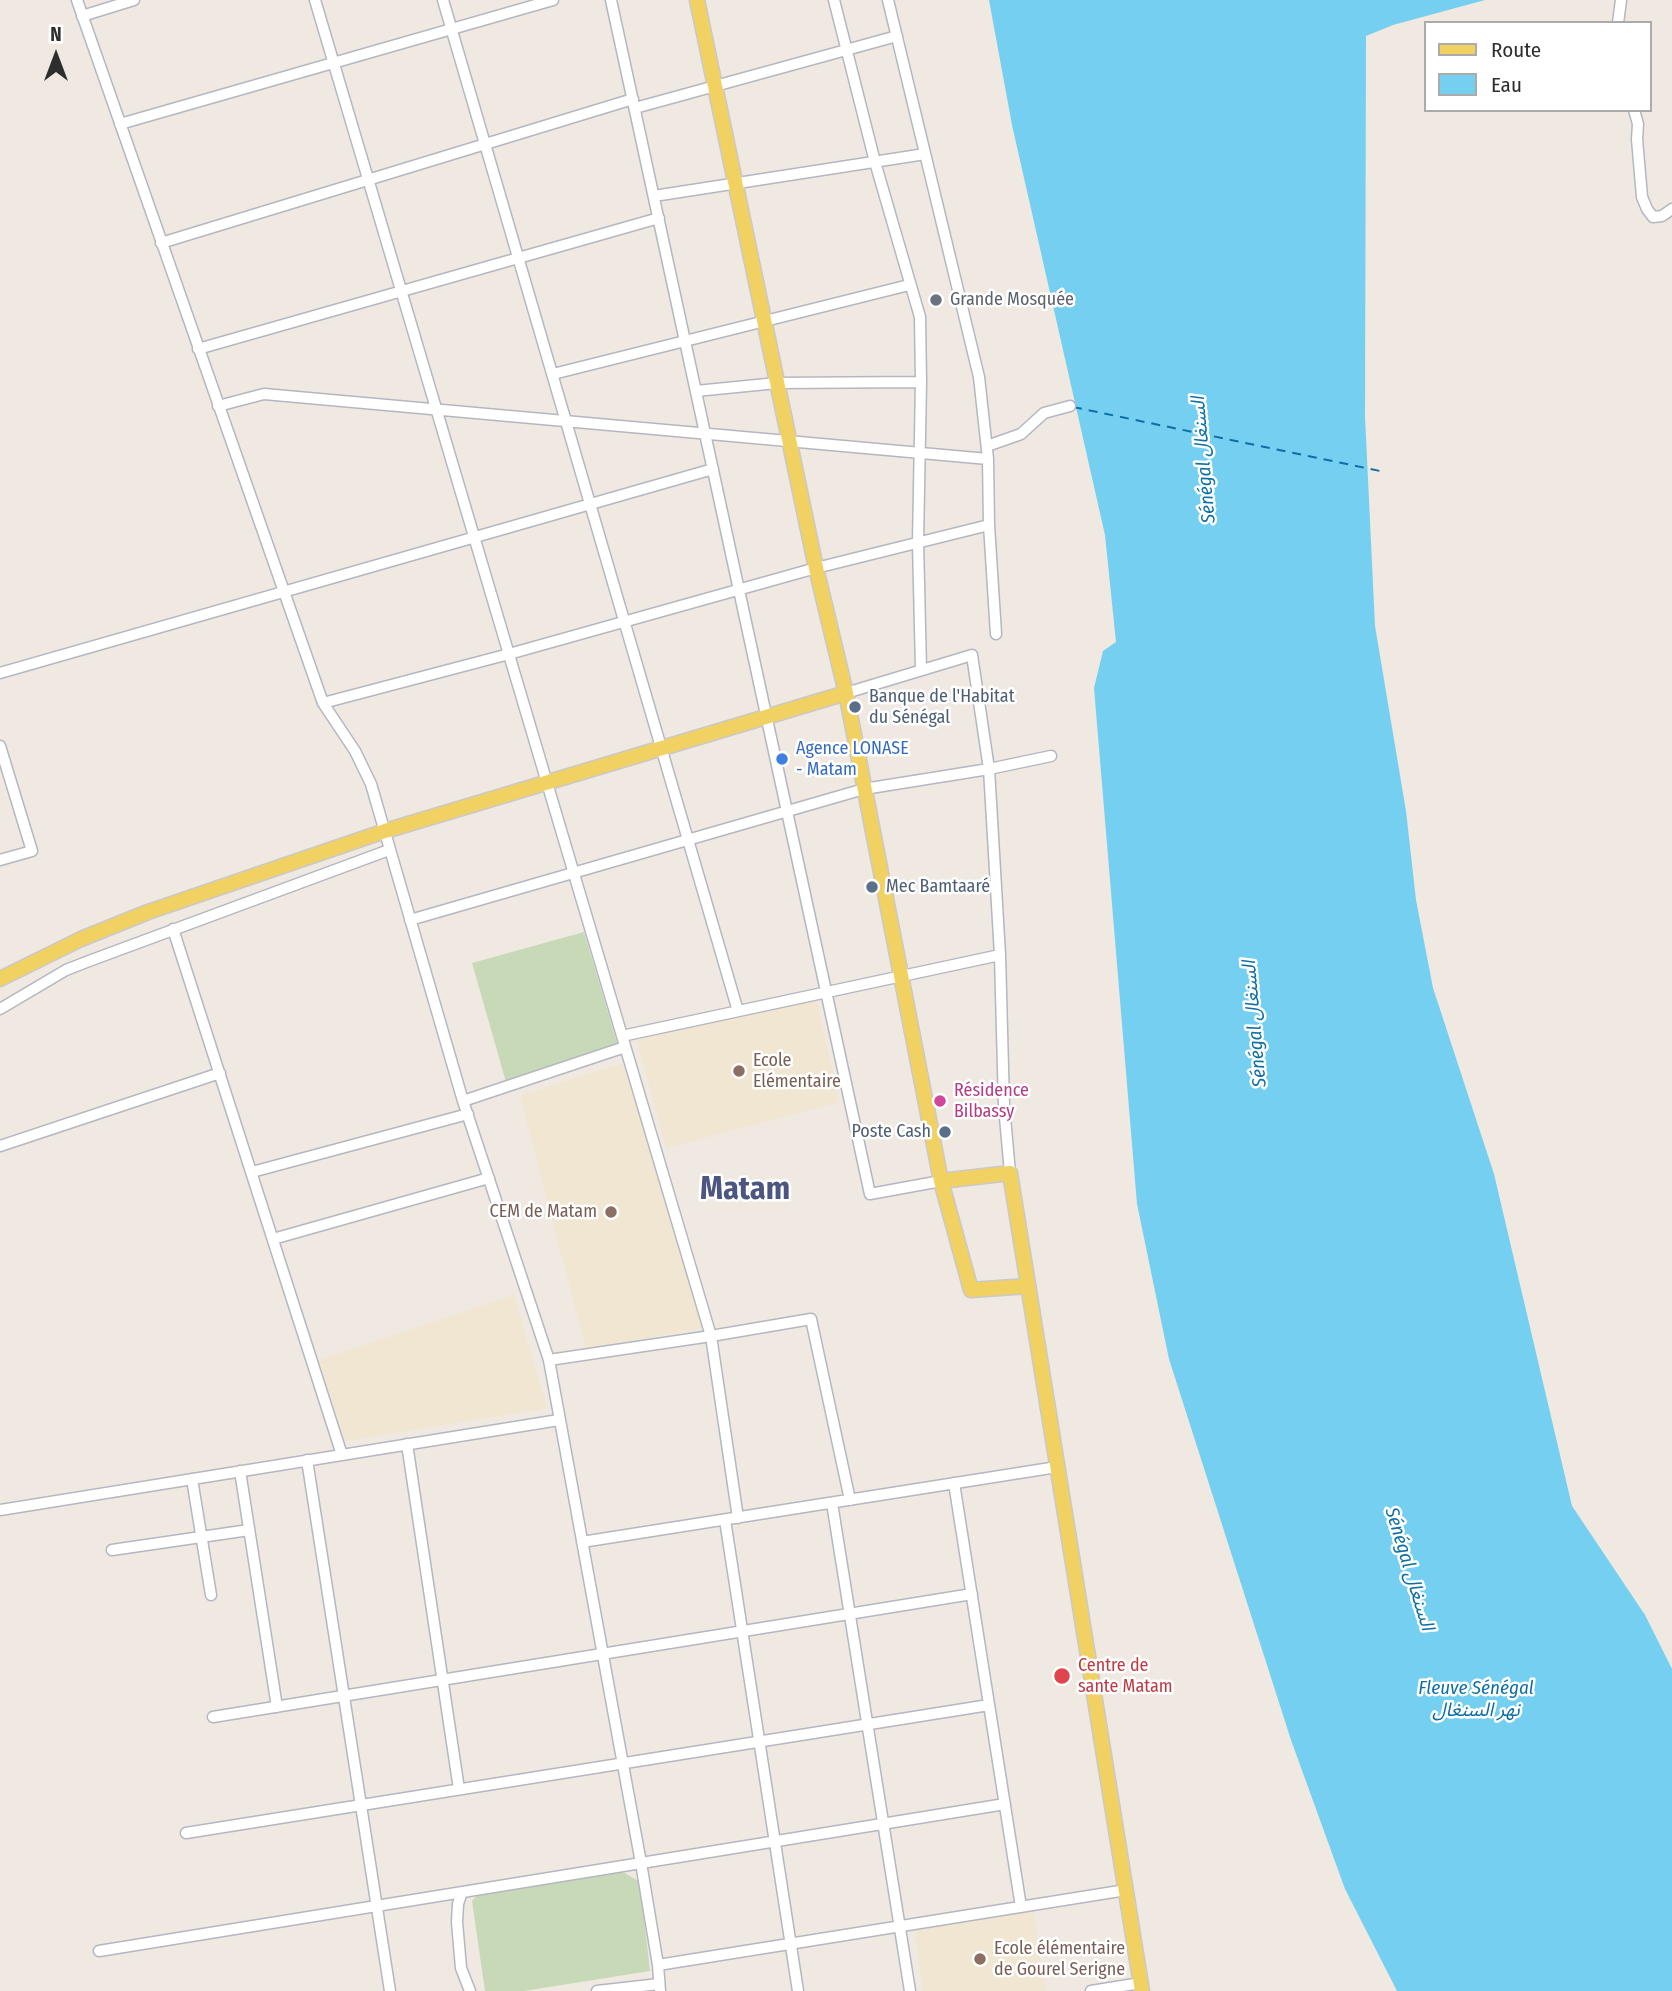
<!DOCTYPE html>
<html>
<head>
<meta charset="utf-8">
<style>
  body { margin:0 }
  #map { position:relative; width:1672px; height:1991px; overflow:hidden; background:#efe9e1; font-family:"Fira Sans Condensed",sans-serif }
  canvas { display:block }
  .legend { position:absolute; left:1424px; top:21px; width:228px; height:91px; box-sizing:border-box; background:#fff; border:2px solid #ababab; margin:0; padding:9px 12px; list-style:none; font-size:21px; color:#2e2e2e }
  .legend li { display:flex; align-items:center; gap:14px; height:35px }
  .legend b { width:35px; border:2px solid #ababab }
  .north { position:absolute; left:21px; top:21px; width:70px; height:70px; -webkit-text-stroke:5px #fff; paint-order:stroke; rotate:0deg; font-size:19px; font-weight:700; line-height:28px; text-align:center; color:#2e2e2e }
  .north::after { content:''; display:block; margin:auto; width:24px; height:32px; background:#2e2e2e; clip-path:polygon(50% 0,100% 100%,50% 72%,0 100%) }
</style>
</head>
<body>
<div id="map">
<canvas width="1672" height="1991"></canvas>
<ul class="legend">
<li><b style="height:9px;background:#f2d163"></b>Route</li>
<li><b style="height:19px;background:#75cff0"></b>Eau</li>
</ul>
<div class="north">N</div>
</div>
<script>
const ctx = document.querySelector('canvas').getContext('2d');
ctx.lineJoin = 'round';
function fillPath(path, color) { ctx.fillStyle = color; ctx.fill(path, 'evenodd'); }
const toPath = rows => new Path2D(rows.map(r => 'M' + r).join(''));
function stroke(path, color, width, dash) { ctx.strokeStyle = color; ctx.lineWidth = width; ctx.lineCap = dash ? 'butt' : 'round'; ctx.setLineDash(dash || []); ctx.stroke(path); }
function drawText(font, color, halo, rows, align = 'center') {
  ctx.font = font + ' "Fira Sans Condensed","Noto Sans Arabic",sans-serif'; ctx.lineWidth = 5; ctx.setLineDash([]); ctx.textBaseline = 'middle'; ctx.strokeStyle = halo; ctx.fillStyle = color; for (const [text, x, y, turn = 0] of rows) {
    ctx.save(); ctx.translate(x, y); ctx.rotate((+turn || 0) * Math.PI / 180); ctx.textAlign = isNaN(turn) ? turn : align; if (halo) ctx.strokeText(text, 0, 0); ctx.fillText(text, 0, 0); ctx.restore();
  }
}
const education = toPath([
  [816,997,840,1102,666,1148,637,1040],
  [630,1061,703,1328,586,1349,520,1096],
  [514,1295,547,1408,345,1441,319,1360],
  [1033,1907,1046,1991,923,1991,914,1926]
]);
const cemetery = toPath([
  [584,932,618,1046,506,1082,472,963],
  [623,1872,640,1882,650,1971,524,1991,485,1991,472,1901,478,1894]
]);
const water = toPath([
  [989,0,1485,0,1393,25,1366,36,1365,416,1375,626,1406,811,1416,900,1433,988,1494,1174,1572,1506,1645,1615,1672,1669,1672,1991,1397,1991,1345,1889,1291,1740,1169,1359,1137,1204,1094,688,1103,651,1116,642,1105,535,1012,125]
]);
const ferry = toPath([
  [1073,407,1380,471]
]);
const minor = toPath([
  [77,0,323,703,355,751,371,784,463,1101,549,1360,641,1863,658,1965,660,1991],
  [315,0,711,1336,738,1518],
  [443,0,738,1011],
  [611,0,870,1194,941,1181],
  [834,0,875,162,920,317,921,382,918,542,921,670],
  [888,0,979,377,988,459,989,525,996,634],
  [82,16,134,0],
  [1618,23,1621,0],
  [635,108,897,36],
  [1634,110,1638,124,1637,139,1642,197,1647,209,1653,217,1662,216,1672,209],
  [120,124,553,0],
  [654,196,925,154],
  [161,243,633,99],
  [198,349,659,218],
  [553,374,909,285],
  [696,391,777,383,921,382],
  [218,406,264,394,988,459],
  [987,446,1021,434,1044,413,1070,406],
  [0,673,713,469],
  [846,693,972,655,989,769,1000,955,1004,1106,1010,1173],
  [323,703,509,654,816,568,989,525],
  [0,746,32,851,0,860],
  [410,920,864,789,989,769,1051,756],
  [173,929,342,1455],
  [0,1009,66,970,89,961,389,850],
  [622,1036,1000,955],
  [463,1101,625,1047],
  [0,1146,220,1073],
  [252,1172,468,1114],
  [273,1239,489,1178],
  [549,1360,711,1336,811,1319,850,1500],
  [407,1444,459,1789],
  [307,1460,390,1991],
  [240,1471,277,1707],
  [192,1479,211,1595],
  [954,1483,1021,1907],
  [832,1503,910,1991],
  [0,1510,559,1420],
  [725,1520,798,1991],
  [582,1542,1057,1467],
  [112,1550,249,1530],
  [213,1717,972,1594],
  [186,1833,989,1705],
  [462,1892,458,1904,457,1922,461,1968,470,1991],
  [99,1951,1005,1804],
  [658,1965,1126,1890],
  [597,1991,659,1984],
  [1091,1991,1141,1983]
]);
const major = toPath([
  [697,0,816,568,846,693,941,1181,1010,1173,1142,1991],
  [0,979,81,939,148,912,385,831,846,693],
  [941,1181,971,1290,1028,1286]
]);
const markers = [
  [936,300,7,"#6b7280"],
  [855,707,7,"#5c6f8a"],
  [782,759,7,"#3f7fe0"],
  [872,887,7,"#5c6f8a"],
  [739,1071,7,"#8d6e63"],
  [940,1101,7,"#d1479c"],
  [945,1132,7,"#5c6f8a"],
  [611,1212,7,"#8d6e63"],
  [1062,1676,9,"#e0444e"],
  [980,1959,7,"#8d6e63"]
];
const worshipNames = [
  ["Grande Mosquée",950,300]
];
const serviceNames = [
  ["Banque de l'Habitat",869,697],
  ["du Sénégal",869,718],
  ["Mec Bamtaaré",886,887],
  ["Poste Cash",931,1132,"right"]
];
const shopNames = [
  ["Agence LONASE",796,749],
  ["- Matam",796,770]
];
const educationNames = [
  ["Ecole",753,1061],
  ["Elémentaire",753,1082],
  ["CEM de Matam",597,1212,"right"],
  ["Ecole élémentaire",994,1949],
  ["de Gourel Serigne",994,1970]
];
const hotelNames = [
  ["Résidence",954,1091],
  ["Bilbassy",954,1112]
];
const healthNames = [
  ["Centre de",1078,1666],
  ["sante Matam",1078,1687]
];
const waterNames = [
  ["Sénégal السنغال",1204,460,-95],
  ["Sénégal السنغال",1255,1024,-95],
  ["Sénégal السنغال",1409,1569,73],
  ["Fleuve Sénégal",1476,1689],
  ["نهر السنغال",1476,1711]
];
const townNames = [
  ["Matam",745,1190]
];
fillPath(education, '#f0e6d1');
fillPath(cemetery, '#c8d9b8');
fillPath(water, '#75cff0');
stroke(ferry, '#0d6fa3', 2, [9, 7]);
stroke(minor, '#b4b7c1', 13);
stroke(major, '#c9c9c9', 17);
stroke(minor, '#fff', 10);
stroke(major, '#f2d163', 14);
for (const [x, y, r, color] of markers) { const dot = new Path2D(); dot.arc(x, y, r, 0, 2 * Math.PI); ctx.fillStyle = color; ctx.fill(dot); stroke(dot, '#fff', 2.5); }
drawText('18px', '#5b616d', '#fff', worshipNames, 'left');
drawText('18px', '#4e5e75', '#fff', serviceNames, 'left');
drawText('18px', '#366cbe', '#fff', shopNames, 'left');
drawText('18px', '#785e54', '#fff', educationNames, 'left');
drawText('18px', '#b23c85', '#fff', hotelNames, 'left');
drawText('18px', '#be3a42', '#fff', healthNames, 'left');
drawText('italic 19px', '#0d6fa3', '#fff', waterNames);
drawText('bold 32px', '#4d5680', '#fff', townNames);
</script>
</body>
</html>
